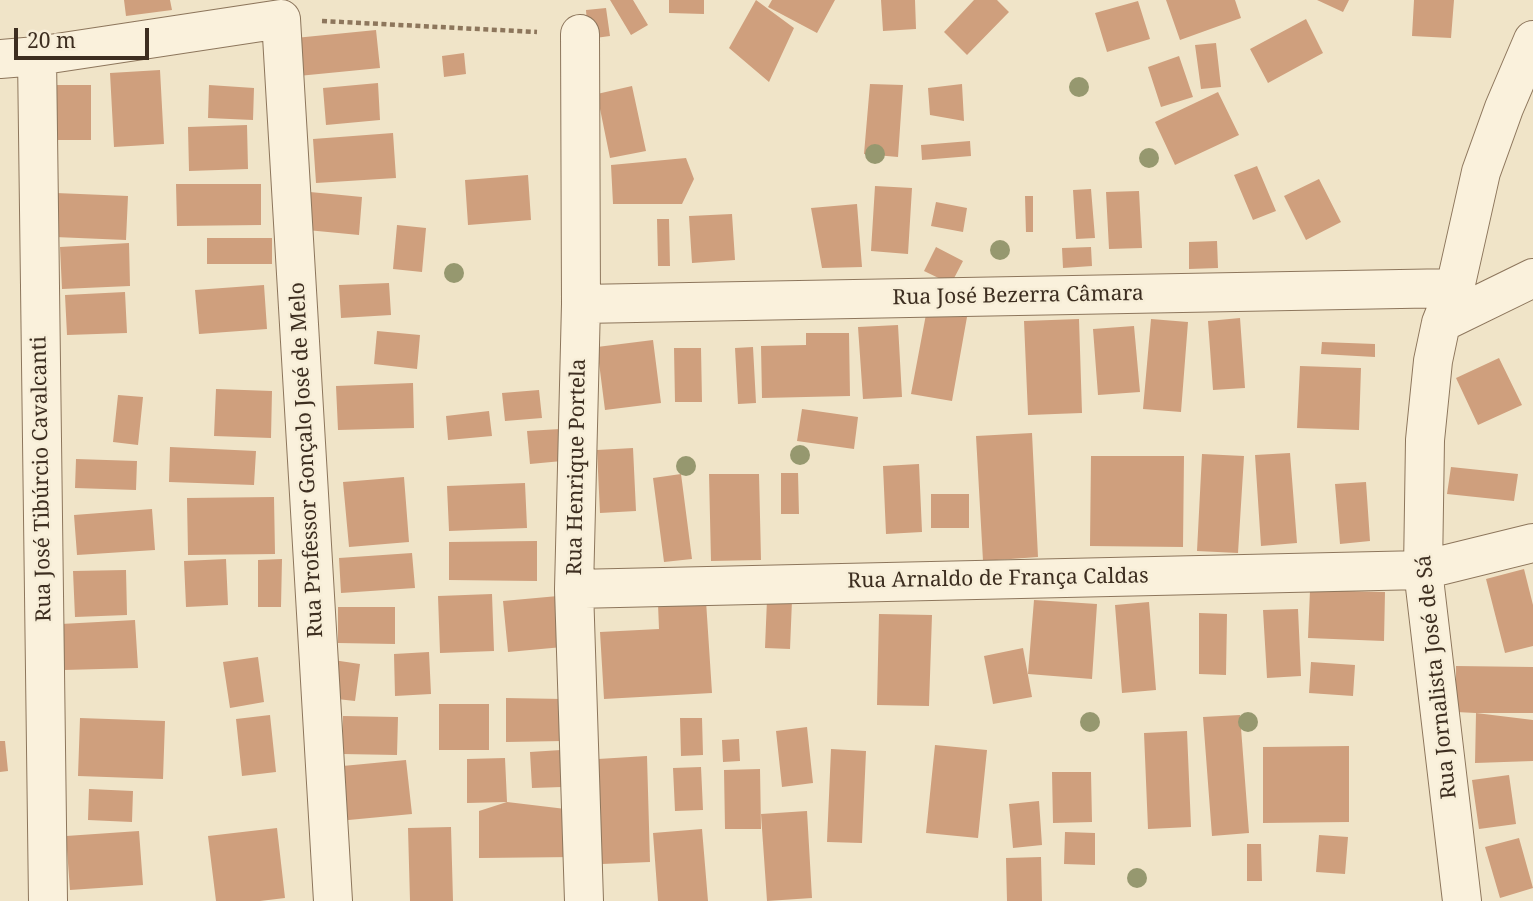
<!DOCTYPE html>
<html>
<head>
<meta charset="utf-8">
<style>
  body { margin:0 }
  #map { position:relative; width:1533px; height:901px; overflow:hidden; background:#f0e4c8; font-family:"Noto Serif",serif }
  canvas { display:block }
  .scale { position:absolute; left:14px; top:28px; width:135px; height:32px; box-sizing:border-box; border:4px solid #3d2e20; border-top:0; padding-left:9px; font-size:21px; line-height:24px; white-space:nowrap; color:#3d2e20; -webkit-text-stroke:5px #f7eed8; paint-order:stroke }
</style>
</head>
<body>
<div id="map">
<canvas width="1533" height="901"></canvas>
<div class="scale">20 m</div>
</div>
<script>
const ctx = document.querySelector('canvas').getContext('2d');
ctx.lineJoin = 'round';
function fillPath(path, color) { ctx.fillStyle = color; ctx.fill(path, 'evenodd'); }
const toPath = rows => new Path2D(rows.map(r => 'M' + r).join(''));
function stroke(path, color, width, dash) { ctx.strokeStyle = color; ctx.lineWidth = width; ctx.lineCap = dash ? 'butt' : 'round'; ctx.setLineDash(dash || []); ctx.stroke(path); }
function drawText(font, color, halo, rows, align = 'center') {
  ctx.font = font + ' "Noto Serif",serif'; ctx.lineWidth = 5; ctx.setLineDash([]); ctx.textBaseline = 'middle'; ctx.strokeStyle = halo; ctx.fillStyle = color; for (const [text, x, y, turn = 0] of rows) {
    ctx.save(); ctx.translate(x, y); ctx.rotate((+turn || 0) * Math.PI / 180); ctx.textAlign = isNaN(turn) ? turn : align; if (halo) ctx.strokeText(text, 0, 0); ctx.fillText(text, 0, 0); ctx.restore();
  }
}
const building = toPath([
  [124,0,170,0,172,10,126,16],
  [610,0,633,0,648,25,631,35],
  [669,0,704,0,704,14,669,13],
  [756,0,794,28,769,82,729,48],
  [772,0,835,0,817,33,768,7],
  [881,0,915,0,916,29,883,31],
  [974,0,997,0,1009,12,967,55,944,32],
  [1166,0,1235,0,1241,18,1180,40],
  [1317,0,1349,0,1343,12],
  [1414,0,1454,0,1451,38,1412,36],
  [1138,1,1150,39,1107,52,1095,13],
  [606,8,610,36,588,39,586,10],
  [1306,19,1323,53,1268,83,1250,49],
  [376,30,380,68,288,77,285,39],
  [1216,43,1221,87,1201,89,1195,45],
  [464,53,466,74,444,77,442,56],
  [1179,56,1193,97,1161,107,1148,67],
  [160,70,164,144,114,147,110,73],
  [378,83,380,120,326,125,323,88],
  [870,84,903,85,898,157,864,154],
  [962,84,964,121,930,115,928,88],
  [49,85,91,85,91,140,48,140],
  [209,85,254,88,253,120,208,118],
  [632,86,646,151,610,158,597,94],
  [1218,92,1239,135,1175,165,1155,122],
  [247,125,248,169,189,171,188,127],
  [393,133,396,178,316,183,313,139],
  [970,141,971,156,922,160,921,145],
  [686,158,694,179,682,204,613,204,611,165],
  [1257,166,1276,211,1253,220,1234,175],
  [528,175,531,220,468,225,465,180],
  [1319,179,1341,222,1306,240,1284,196],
  [176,184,261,184,261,225,177,226],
  [875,186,912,188,908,254,871,251],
  [1091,189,1095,238,1076,239,1073,190],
  [1139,191,1142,248,1109,249,1106,192],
  [310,192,362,197,359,235,307,230],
  [56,193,128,196,126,240,55,237],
  [1025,196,1033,196,1033,232,1026,232],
  [936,202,967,208,963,232,931,226],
  [857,204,862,267,822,268,811,208],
  [732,214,735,260,692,263,689,216],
  [657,219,669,219,670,266,658,266],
  [397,225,426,228,422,272,393,269],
  [207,238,272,238,272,264,207,264],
  [1217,241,1218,268,1189,269,1189,242],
  [129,243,130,286,62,289,60,247],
  [936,247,963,261,951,284,924,271],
  [1091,247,1092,266,1063,268,1062,248],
  [389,283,391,315,341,318,339,285],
  [264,285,267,329,199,334,195,290],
  [125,292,127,333,67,335,65,295],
  [927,309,967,317,952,401,911,394],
  [1240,318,1245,388,1213,390,1208,321],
  [1079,319,1082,413,1028,415,1024,321],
  [1151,319,1188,322,1181,412,1143,409],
  [898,325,902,397,863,399,858,327],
  [1134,326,1140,392,1098,395,1093,329],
  [377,331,420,335,417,369,374,364],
  [806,333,849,333,850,396,762,398,761,346,806,345],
  [653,340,661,403,605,410,597,347],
  [1322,342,1375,344,1375,357,1321,354],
  [753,347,756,403,738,404,735,348],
  [674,348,701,348,702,402,675,402],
  [1499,358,1522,405,1478,425,1456,378],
  [1300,366,1361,368,1359,430,1297,428],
  [413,383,414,428,338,430,336,386],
  [216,389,272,391,271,438,214,436],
  [539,390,542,418,505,421,502,393],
  [118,395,143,397,138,445,113,442],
  [802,409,858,417,854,449,797,441],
  [489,411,492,436,448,440,446,416],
  [560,429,562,461,530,464,527,431],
  [1032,433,1038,557,983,561,976,436],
  [170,447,256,451,254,485,169,482],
  [633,448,636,511,600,513,597,450],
  [1290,453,1297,543,1261,546,1255,455],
  [1202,454,1244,456,1238,553,1197,551],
  [1091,456,1184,456,1183,547,1090,546],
  [76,459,137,461,136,490,75,488],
  [919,464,922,532,886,534,883,466],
  [1451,467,1518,474,1514,501,1447,494],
  [781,473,798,473,799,514,781,514],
  [681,474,692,559,664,562,653,478],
  [709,474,759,474,761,560,711,561],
  [404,477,409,542,349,547,343,482],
  [1366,482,1370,541,1340,544,1335,484],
  [525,483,527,528,449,531,447,486],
  [931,494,969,494,969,528,931,528],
  [274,497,275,554,188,555,187,498],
  [152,509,155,550,77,555,74,515],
  [537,541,537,581,449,580,449,542],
  [412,553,415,588,341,593,339,558],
  [226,559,228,605,186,607,184,561],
  [282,559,281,607,258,607,258,560],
  [1524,569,1533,605,1533,646,1505,653,1486,579],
  [126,570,127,615,75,617,73,571],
  [1310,590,1385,592,1384,641,1308,638],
  [492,594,494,651,440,653,438,596],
  [558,596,563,647,508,652,503,601],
  [767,599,792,600,790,649,765,648],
  [1034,600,1097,604,1092,679,1028,674],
  [706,601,712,693,604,699,600,632,659,629,658,604],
  [1149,602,1156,690,1122,693,1115,605],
  [338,607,395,607,395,644,338,643],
  [1298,609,1301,676,1267,678,1263,610],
  [1199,613,1227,614,1226,675,1199,674],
  [879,614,932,615,929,706,877,705],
  [135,620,138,668,64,670,61,624],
  [1023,648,1032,697,993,704,984,656],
  [429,652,431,694,395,696,394,654],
  [258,657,264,702,230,708,223,662],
  [333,660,360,664,355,701,328,698],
  [1311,662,1355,665,1353,696,1309,693],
  [1456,666,1533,667,1533,713,1476,713,1533,720,1533,761,1475,763,1476,713,1456,712],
  [506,698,563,699,563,741,506,742],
  [439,704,489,704,489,750,439,750],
  [270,715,276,772,242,776,236,719],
  [1240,715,1249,833,1212,836,1203,717],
  [343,716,398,717,397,755,342,754],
  [80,718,165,721,163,779,78,776],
  [680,718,702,718,703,755,681,756],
  [807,727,813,783,782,787,776,731],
  [1187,731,1191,827,1148,829,1144,733],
  [739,739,740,761,723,762,722,740],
  [0,741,5,741,8,771,0,772],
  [935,745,987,750,978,838,926,833],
  [1349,746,1349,822,1263,823,1263,747],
  [831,749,866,751,862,843,827,842],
  [561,750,562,787,532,788,530,752],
  [647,756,650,862,602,864,598,759],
  [505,758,507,802,574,810,574,857,479,858,479,811,507,802,467,803,467,759],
  [406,760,412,814,338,821,332,767],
  [701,767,703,810,675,811,673,768],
  [760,769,761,829,725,829,724,770],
  [1052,772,1091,772,1092,822,1053,823],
  [1509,775,1516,824,1479,829,1472,780],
  [89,789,133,791,132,822,88,820],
  [1039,801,1042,845,1013,848,1009,804],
  [807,811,812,898,767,901,761,814],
  [451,827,453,901,410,901,408,828],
  [277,828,285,898,260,901,216,901,208,836],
  [702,829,708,901,658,901,653,833],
  [139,831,143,885,70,890,66,836],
  [1065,832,1095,833,1095,865,1064,864],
  [1319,835,1348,837,1345,874,1316,872],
  [1519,838,1533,888,1500,898,1485,847],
  [1247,844,1261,844,1262,881,1247,881],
  [1041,857,1042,901,1007,901,1006,858]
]);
const path = toPath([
  [322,21,537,32]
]);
const street = toPath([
  [580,34,581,304,574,589,584,901],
  [37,56,48,901],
  [0,59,37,56,281,19,333,901],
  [581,304,1455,288],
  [1441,323,1533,278],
  [574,589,1423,570,1533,543],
  [1462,901,1423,570,1425,440,1433,361,1441,323,1455,288,1481,172,1504,108,1533,40]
]);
const trees = [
  [1079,87],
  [875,154],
  [1149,158],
  [1000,250],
  [454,273],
  [800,455],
  [686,466],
  [1090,722],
  [1248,722],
  [1137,878]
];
const streetNames = [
  ["Rua José Bezerra Câmara",1018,296,-1],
  ["Rua Professor Gonçalo José de Melo",307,460,-93],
  ["Rua Henrique Portela",577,467,-89],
  ["Rua José Tibúrcio Cavalcanti",42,479,-91],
  ["Rua Arnaldo de França Caldas",998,579,-1],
  ["Rua Jornalista José de Sá",1437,677,-96]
];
fillPath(building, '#cf9f7d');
stroke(street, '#8d765c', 40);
stroke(path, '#8d765c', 4.5, [5, 3.5]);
stroke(street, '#faf1dc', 38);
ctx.fillStyle = '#96986f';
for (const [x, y] of trees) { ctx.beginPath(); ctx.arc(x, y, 10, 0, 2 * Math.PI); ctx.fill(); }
drawText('21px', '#3d2e20', '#f7eed8', streetNames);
</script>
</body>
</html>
